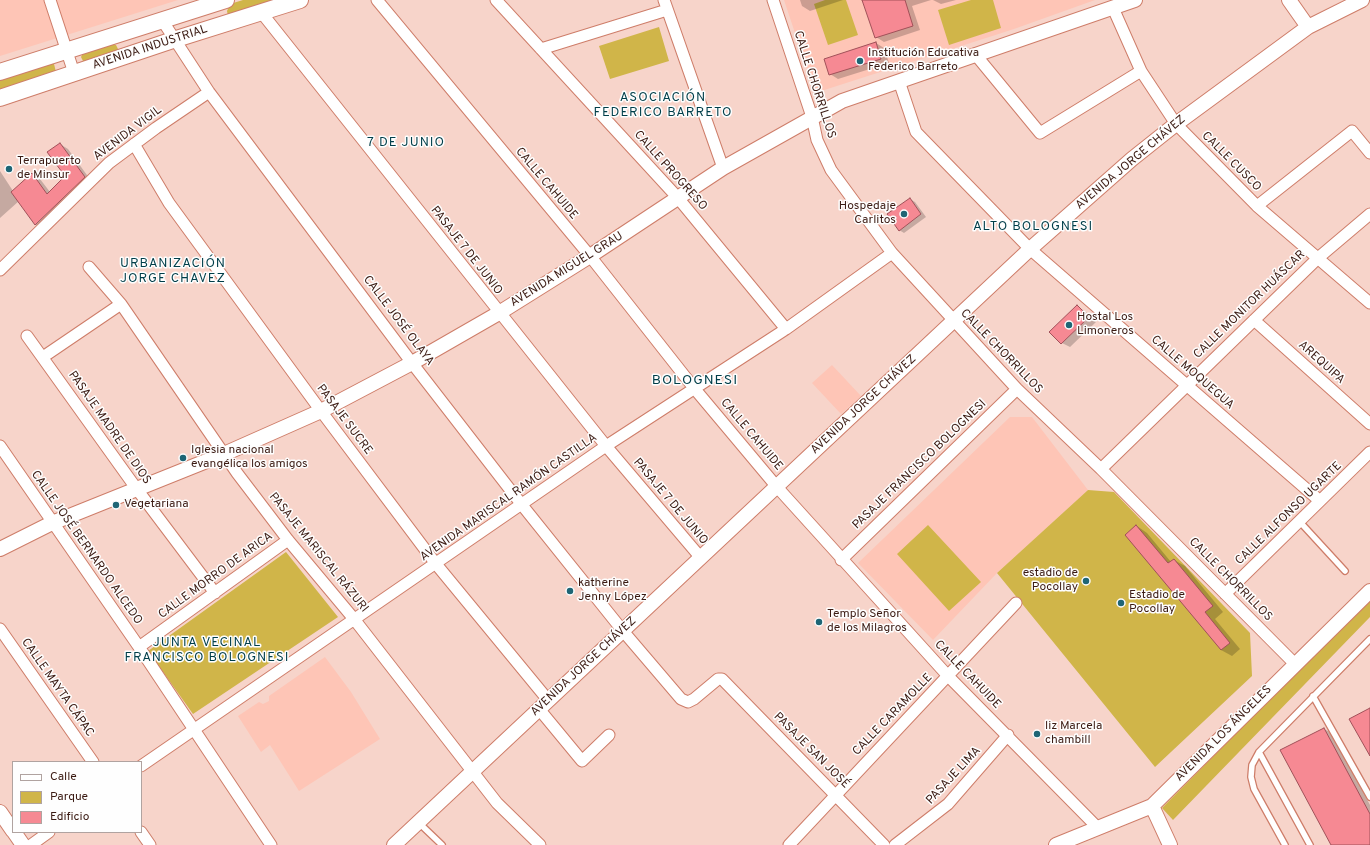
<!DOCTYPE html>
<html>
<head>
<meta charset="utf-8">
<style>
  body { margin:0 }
  #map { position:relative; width:1370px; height:845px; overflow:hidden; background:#f7d4ca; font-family:Overpass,sans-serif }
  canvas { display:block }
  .legend { position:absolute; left:12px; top:761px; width:130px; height:72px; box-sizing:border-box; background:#fefefe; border:1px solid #b0a3a0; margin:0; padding:5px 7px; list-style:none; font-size:12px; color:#3b1b13 }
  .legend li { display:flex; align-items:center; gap:8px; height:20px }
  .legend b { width:20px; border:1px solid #b0a3a0 }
</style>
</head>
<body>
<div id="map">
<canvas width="1370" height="845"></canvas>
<ul class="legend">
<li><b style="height:5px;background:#fff"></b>Calle</li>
<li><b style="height:11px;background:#d0b549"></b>Parque</li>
<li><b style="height:11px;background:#f68993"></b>Edificio</li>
</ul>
</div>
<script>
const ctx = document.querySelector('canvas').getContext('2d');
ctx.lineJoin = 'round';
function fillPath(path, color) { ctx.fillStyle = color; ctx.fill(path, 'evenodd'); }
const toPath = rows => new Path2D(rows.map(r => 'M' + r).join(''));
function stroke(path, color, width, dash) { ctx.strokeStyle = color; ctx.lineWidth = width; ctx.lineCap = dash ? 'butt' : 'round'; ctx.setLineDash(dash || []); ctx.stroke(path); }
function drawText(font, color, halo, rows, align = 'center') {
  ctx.font = font + ' Overpass,sans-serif'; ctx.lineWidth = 3; ctx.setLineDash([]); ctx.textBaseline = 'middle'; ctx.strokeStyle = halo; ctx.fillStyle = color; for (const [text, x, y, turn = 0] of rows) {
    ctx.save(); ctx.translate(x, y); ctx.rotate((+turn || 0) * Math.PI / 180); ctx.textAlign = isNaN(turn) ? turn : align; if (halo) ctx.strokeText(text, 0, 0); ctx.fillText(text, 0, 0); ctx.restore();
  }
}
const built = toPath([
  [0,0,178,0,0,56],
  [784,0,1095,0,1014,29,815,93],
  [832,365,861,396,841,414,812,383],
  [1010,417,1032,417,1088,490,997,573,933,640,858,563],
  [325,657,351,692,380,739,299,791,270,745,261,752,238,716,259,702,263,704,269,701,269,696]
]);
const green = toPath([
  [243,0,289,0,228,16,227,11,230,4],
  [825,0,846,0,858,35,828,45,814,4],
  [971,0,993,0,1001,28,949,45,938,10],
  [659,27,669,61,610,79,599,46],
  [111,44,116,45,118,49,117,52,87,62,83,61,81,57,83,53],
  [50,63,54,64,56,72,0,91,0,80],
  [1088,490,1114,492,1250,633,1252,676,1155,767,997,573],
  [928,525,981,582,949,611,897,554],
  [286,552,338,617,193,714,148,651],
  [1370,598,1370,617,1173,820,1162,808]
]);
const shadow = toPath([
  [800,0,843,0,810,11,802,6],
  [863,0,931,0,912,6,920,30,884,42,876,37],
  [933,0,956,0,941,4],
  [876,43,884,48,889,63,838,79,830,74],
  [60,144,68,149,92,182,44,229,36,225,19,201,0,218,0,171,13,191,32,175,40,179,50,192,67,176],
  [910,199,915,202,926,217,904,233,899,230],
  [1077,307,1085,311,1096,322,1070,347,1062,343],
  [1137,526,1147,533,1171,562,1174,560,1185,566,1223,612,1215,619,1240,649,1232,656,1221,650],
  [1324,729,1332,733,1370,805,1370,845,1333,845]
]);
const building = toPath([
  [862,0,905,0,913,26,875,38,862,0],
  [876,42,881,59,829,75,824,59,876,42],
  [60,143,85,177,35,225,11,192,32,173,47,194,65,176,47,152,60,143],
  [910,198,921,214,899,231,887,214,910,198],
  [1077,305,1089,317,1061,344,1049,332,1077,305],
  [1136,525,1168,563,1174,559,1213,606,1205,612,1230,643,1221,650,1125,535,1136,525],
  [1370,708,1370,756,1349,719,1370,708],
  [1324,728,1370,814,1370,845,1331,845,1280,750,1324,728]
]);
const service = toPath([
  [1300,522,1345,571],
  [1313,696,1370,797],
  [1259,752,1310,845],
  [419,823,442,845],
  [1285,845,1254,789,1251,777,1252,765,1259,752,1370,639]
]);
const minor = toPath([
  [50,0,74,73],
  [377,0,590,256,694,388,777,487,948,676,1098,828],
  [496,0,678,198,786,329],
  [664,0,723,168],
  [773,0,812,117,817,140,831,170,892,253,1017,389,1101,469,1295,664],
  [1113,8,1141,71,1176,124,1257,206,1370,303],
  [261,12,606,446,701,558],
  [162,20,209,92,412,363,522,505,623,631,681,699,688,702,694,699,718,679,722,679,884,845],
  [541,49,667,10],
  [975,54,1040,133,1141,71],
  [899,81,916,132,1030,249,1320,501],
  [134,144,169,203,321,411,436,564,548,700],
  [1257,206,1352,131,1370,153],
  [89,267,121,304,237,473,288,540,354,619,497,803,540,845],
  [0,270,109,163,156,128,209,92],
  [1254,320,1370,424],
  [27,336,136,488,215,593],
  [43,357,121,304],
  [0,446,139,647,271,845],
  [1101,469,1318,258,1370,214],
  [841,560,1017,389],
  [1225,594,1370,452],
  [0,629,93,762],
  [139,647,288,540],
  [539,709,582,761,609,735],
  [141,766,606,446,786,329,892,253],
  [141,832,150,845],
  [31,845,49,832],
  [789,845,1016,603],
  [895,845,948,804,1008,735]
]);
const tertiary = toPath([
  [1289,0,1308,27],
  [0,549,52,523,224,454,321,411,412,363,499,313,590,256,723,168,842,101,1135,0],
  [1152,806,1170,845],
  [0,812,13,831],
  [14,832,23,845],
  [394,845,1030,249,1132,159,1176,124,1308,27,1362,0],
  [1056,845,1152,806,1370,591]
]);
const secondary = toPath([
  [0,72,226,0],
  [0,98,173,40,300,0]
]);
const markers = [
  [860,61,4,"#1e6575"],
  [9,169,4,"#1e6575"],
  [904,214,4,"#1e6575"],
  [1069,325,4,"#1e6575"],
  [183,458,4,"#1e6575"],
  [116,505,4,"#1e6575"],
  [1086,581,4,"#1e6575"],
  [570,591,4,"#1e6575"],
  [1121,603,4,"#1e6575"],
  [819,622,4,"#1e6575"],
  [1037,734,4,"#1e6575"]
];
const streetNames = [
  ["AVENIDA INDUSTRIAL",150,48,-18],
  ["CALLE CHORRILLOS",814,85,72],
  ["AVENIDA VIGIL",128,134,-37],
  ["CALLE CUSCO",1231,162,45],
  ["AVENIDA JORGE CHÁVEZ",1131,163,-40],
  ["CALLE PROGRESO",670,171,48],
  ["CALLE CAHUIDE",546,184,50],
  ["PASAJE 7 DE JUNIO",466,251,52],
  ["AVENIDA MIGUEL GRAU",567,270,-32],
  ["CALLE MONITOR HUÁSCAR",1250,305,-44],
  ["CALLE JOSÉ OLAYA",398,321,53],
  ["CALLE CHORRILLOS",1001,352,46],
  ["AREQUIPA",1321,363,42],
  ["CALLE MOQUEGUA",1192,373,41],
  ["AVENIDA JORGE CHÁVEZ",864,405,-43],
  ["PASAJE SUCRE",344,420,53],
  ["PASAJE MADRE DE DIOS",109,428,55],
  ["CALLE CAHUIDE",751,435,50],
  ["PASAJE FRANCISCO BOLOGNESI",920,465,-44],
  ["AVENIDA MARISCAL RAMÓN CASTILLA",509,498,-35],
  ["PASAJE 7 DE JUNIO",670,502,50],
  ["CALLE ALFONSO UGARTE",1289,514,-44],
  ["CALLE JOSÉ BERNARDO ALCEDO",86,548,55],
  ["PASAJE MARISCAL RÁZURI",318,553,51],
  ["CALLE MORRO DE ARICA",216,576,-36],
  ["CALLE CHORRILLOS",1230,580,45],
  ["AVENIDA JORGE CHÁVEZ",584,667,-43],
  ["CALLE CAHUIDE",967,675,46],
  ["CALLE MAYTA CÁPAC",57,688,55],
  ["CALLE CARAMOLLE",893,715,-46],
  ["AVENIDA LOS ÁNGELES",1224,734,-45],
  ["PASAJE SAN JOSÉ",811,751,45],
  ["PASAJE LIMA",954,776,-47]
];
const poiNames = [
  ["Institución Educativa",868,54],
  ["Federico Barreto",868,68],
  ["Terrapuerto",17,162],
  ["de Minsur",17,176],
  ["Hospedaje",896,207,"right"],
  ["Carlitos",896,221,"right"],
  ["Hostal Los",1077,318],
  ["Limoneros",1077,332],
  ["Iglesia nacional",191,451],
  ["evangélica los amigos",191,465],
  ["Vegetariana",124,505],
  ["estadio de",1078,574,"right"],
  ["Pocollay",1078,588,"right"],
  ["katherine",578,584],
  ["Jenny López",578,598],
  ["Estadio de",1129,596],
  ["Pocollay",1129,610],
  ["Templo Señor",827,615],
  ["de los Milagros",827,629],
  ["liz Marcela",1045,727],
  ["chambill",1045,741]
];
const neighbourhoodNames = [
  ["ASOCIACIÓN",663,98],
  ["FEDERICO BARRETO",663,113],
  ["7 DE JUNIO",406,143],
  ["ALTO BOLOGNESI",1033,227],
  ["URBANIZACIÓN",173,264],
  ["JORGE CHAVEZ",173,279],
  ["JUNTA VECINAL",207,643],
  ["FRANCISCO BOLOGNESI",207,658]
];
const quarterNames = [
  ["BOLOGNESI",695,381]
];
fillPath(built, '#fec5b6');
fillPath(green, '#d0b549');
fillPath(shadow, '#0003');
fillPath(building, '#f68993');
stroke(building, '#a15159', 1);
stroke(service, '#ce7d69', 8);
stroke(minor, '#ce7d69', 13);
stroke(tertiary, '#ce7d69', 16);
stroke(secondary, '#ce7d69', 18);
stroke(service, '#fff', 5.5);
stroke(minor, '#fff', 11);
stroke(tertiary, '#fff', 14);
stroke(secondary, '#fff', 16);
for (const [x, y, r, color] of markers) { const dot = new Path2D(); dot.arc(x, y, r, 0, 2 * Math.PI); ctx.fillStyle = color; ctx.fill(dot); stroke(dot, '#fefefe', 1.5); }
drawText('12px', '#3b1b13', '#fefefe', streetNames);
drawText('12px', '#3b1b13', '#fefefe', poiNames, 'left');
ctx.letterSpacing = '1px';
drawText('13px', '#003e49', '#fefefe', neighbourhoodNames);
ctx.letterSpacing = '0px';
ctx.letterSpacing = '1px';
drawText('14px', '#003e49', '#fefefe', quarterNames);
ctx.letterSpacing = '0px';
</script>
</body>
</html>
